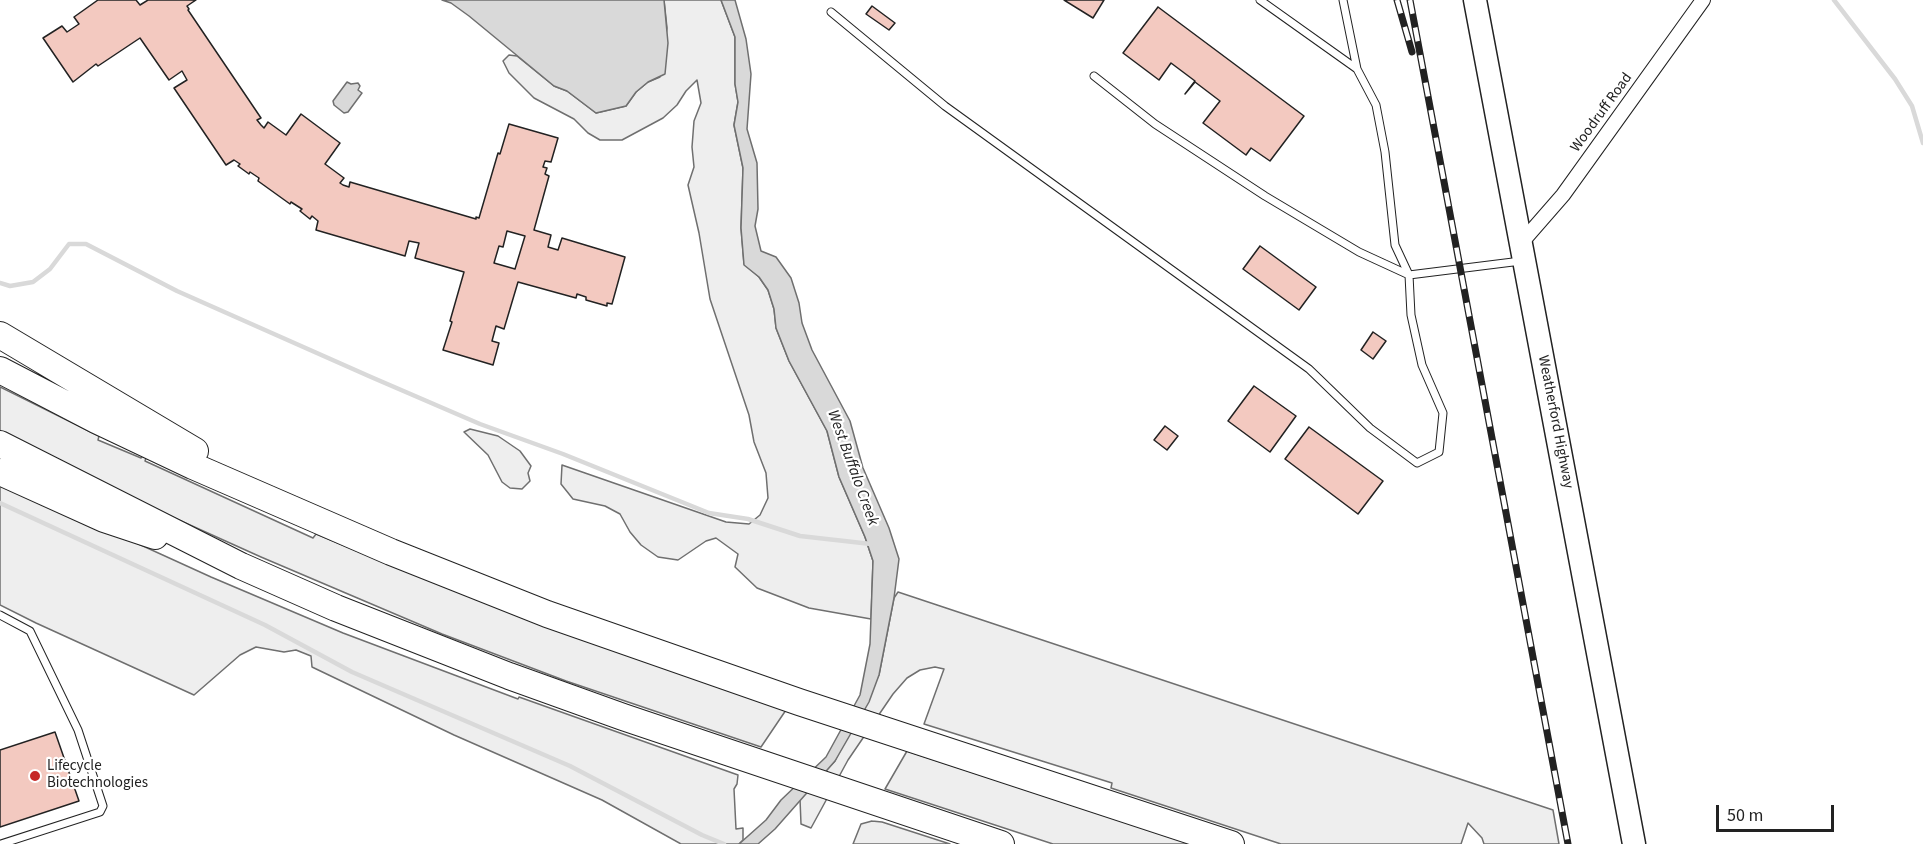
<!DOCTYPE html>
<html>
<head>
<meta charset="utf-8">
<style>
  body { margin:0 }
  #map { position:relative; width:1923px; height:844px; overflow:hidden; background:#fff; font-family:"Source Sans 3",sans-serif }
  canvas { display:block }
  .scale { position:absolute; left:1716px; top:805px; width:118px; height:27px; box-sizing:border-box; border:3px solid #222; border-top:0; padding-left:8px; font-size:18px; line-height:21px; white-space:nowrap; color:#222; -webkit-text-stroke:4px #fff; paint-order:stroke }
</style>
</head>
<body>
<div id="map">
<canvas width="1923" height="844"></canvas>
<div class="scale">50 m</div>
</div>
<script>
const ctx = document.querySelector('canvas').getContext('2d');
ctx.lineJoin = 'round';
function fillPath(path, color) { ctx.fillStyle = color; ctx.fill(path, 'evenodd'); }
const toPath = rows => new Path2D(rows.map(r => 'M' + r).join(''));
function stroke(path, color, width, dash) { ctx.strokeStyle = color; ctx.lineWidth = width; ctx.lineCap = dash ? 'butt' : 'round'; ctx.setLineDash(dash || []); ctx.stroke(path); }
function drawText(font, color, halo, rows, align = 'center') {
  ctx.font = font + ' "Source Sans 3",sans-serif'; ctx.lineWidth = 4.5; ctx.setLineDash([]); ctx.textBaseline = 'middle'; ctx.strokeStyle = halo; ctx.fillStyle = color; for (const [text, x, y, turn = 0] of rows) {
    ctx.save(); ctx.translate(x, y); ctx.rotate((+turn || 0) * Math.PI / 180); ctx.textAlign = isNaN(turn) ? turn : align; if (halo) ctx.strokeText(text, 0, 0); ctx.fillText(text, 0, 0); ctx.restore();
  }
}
const green = toPath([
  [664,0,721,0,735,37,735,84,738,102,734,125,743,168,741,228,744,264,759,277,768,290,774,309,776,328,789,361,827,431,839,477,865,537,873,561,871,619,809,608,757,588,735,567,738,554,716,538,706,541,678,560,658,557,641,545,630,532,620,514,605,506,573,499,561,484,562,465,726,522,749,524,760,515,768,498,766,473,754,442,749,415,710,299,699,233,688,185,694,167,692,147,694,121,701,103,697,80,686,91,677,105,663,118,622,140,600,140,588,133,574,119,534,98,509,73,503,61,509,55,517,56,554,86,567,91,596,113,626,106,636,92,648,82,660,77,667,28,664,0],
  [0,387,99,436,98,440,141,458,143,456,146,458,145,461,313,538,316,534,428,580,557,630,786,710,761,747,566,681,442,634,261,557,150,507,0,435,0,387],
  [470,429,498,436,520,451,531,466,528,473,530,481,522,489,510,488,502,482,488,455,464,432,470,429],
  [0,481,211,577,343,633,518,699,519,697,738,775,737,784,734,789,736,829,743,828,743,840,739,844,681,844,602,800,454,735,312,667,311,656,296,650,284,652,256,647,240,655,194,695,36,623,0,605,0,481],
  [898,592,1553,810,1559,844,1484,844,1482,838,1468,823,1461,844,1281,844,1111,788,1112,783,924,724,944,669,935,667,920,670,907,678,893,694,848,760,811,828,801,824,800,799,835,761,879,675,894,598,898,592],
  [907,751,1192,844,1053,844,885,789,907,751],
  [872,821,882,822,950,844,853,844,861,824,872,821]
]);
const water = toPath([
  [442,0,664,0,668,43,665,74,648,82,636,92,626,106,596,113,567,91,554,86,469,16,451,3,442,0],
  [721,0,735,0,746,39,751,74,747,129,757,163,758,209,755,226,761,251,776,257,791,278,799,303,802,323,812,350,850,421,863,468,889,528,899,559,894,598,879,675,869,702,835,761,775,829,758,844,739,844,766,820,781,800,826,757,860,695,870,644,873,561,865,537,839,477,827,431,789,361,776,328,774,309,768,290,759,277,744,265,741,228,743,168,734,125,738,102,735,84,735,37,721,0],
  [347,82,351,84,358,83,360,86,358,90,362,93,348,112,344,113,334,105,333,101,347,82]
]);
const stream = toPath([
  [1834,0,1895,79,1912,106,1923,143],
  [0,283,10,286,33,282,50,269,69,244,86,244,177,291,371,377,480,424,563,454,709,513,748,519,800,536,871,544],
  [0,503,265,625,352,672,570,766,702,835,724,844]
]);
const building = toPath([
  [98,0,136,0,140,5,148,0,196,0,187,6,189,9,188,10,261,118,257,120,261,125,264,128,268,122,286,135,301,114,340,143,325,164,344,178,340,183,343,185,349,187,350,182,476,219,476,217,479,218,498,153,500,154,509,124,558,138,551,162,545,161,543,167,547,168,545,174,549,176,534,230,551,235,548,247,558,250,562,238,625,257,612,304,607,303,607,306,586,300,586,297,577,294,576,298,518,282,504,329,496,326,492,341,499,343,493,365,443,350,452,322,450,321,464,272,415,258,419,243,409,241,405,256,316,230,318,221,312,216,310,219,300,211,302,209,291,202,290,204,258,181,259,178,250,172,249,174,238,166,240,164,234,160,226,165,174,88,187,80,182,71,169,80,140,38,98,66,96,64,73,82,43,38,62,26,67,32,79,24,74,17,98,0],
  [507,231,525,236,515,269,494,263,499,246,503,247,507,231],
  [1064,0,1104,0,1093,18,1064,0],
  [872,6,895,23,889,30,866,14,872,6],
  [1158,7,1304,116,1270,161,1251,148,1246,155,1203,123,1220,101,1195,82,1185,94,1195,81,1171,63,1159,80,1123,53,1158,7],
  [1260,246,1316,287,1299,310,1243,269,1260,246],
  [1373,332,1386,341,1373,359,1361,350,1373,332],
  [1254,386,1296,416,1270,452,1228,421,1254,386],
  [1165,426,1178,436,1167,450,1154,440,1165,426],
  [1309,427,1383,481,1358,514,1285,459,1309,427],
  [55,732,79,801,0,827,0,750,55,732]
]);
const service = toPath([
  [1260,0,1357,69,1376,105,1385,152,1395,245,1409,275],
  [1343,0,1357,69],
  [831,12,945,106,1309,369,1370,428,1417,463,1439,452,1443,413,1422,365,1411,315,1409,275,1521,261],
  [1094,76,1155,124,1265,196,1359,252,1409,275],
  [0,615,30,631,78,730,103,806,100,812,1,844]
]);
const minor = toPath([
  [1522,242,1563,195,1703,0]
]);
const primary = toPath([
  [1475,0,1634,844]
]);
const motorway = toPath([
  [0,335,195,451],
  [0,370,96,420,193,466,391,552,547,614,799,702,1231,844],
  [0,444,241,566,336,608,509,676,623,717,1001,844],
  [0,472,104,519,155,536]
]);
const rail = toPath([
  [1397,0,1412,52],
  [1410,0,1568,844]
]);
const markers = [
  [35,776,6,"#c62828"]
];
const streetNames = [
  ["Woodruff Road",1602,113,-54],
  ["Weatherford Highway",1555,422,79]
];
const poiNames = [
  ["Lifecycle",47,767],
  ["Biotechnologies",47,784]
];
const waterNames = [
  ["West Buffalo Creek",852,468,70]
];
fillPath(green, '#eee');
stroke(green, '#6f6f6f', 1.5);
fillPath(water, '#d9d9d9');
stroke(water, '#6f6f6f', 1.5);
stroke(stream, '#d9d9d9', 4.5);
fillPath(building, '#f3c9c0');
stroke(building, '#222', 1.5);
stroke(service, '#222', 9);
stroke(minor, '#222', 16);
stroke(primary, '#222', 25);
stroke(motorway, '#222', 28);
stroke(service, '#fff', 7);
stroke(minor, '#fff', 14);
stroke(primary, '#fff', 22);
stroke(motorway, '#fff', 26);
stroke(rail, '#222', 7);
stroke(rail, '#fff', 4.5, [14]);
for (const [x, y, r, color] of markers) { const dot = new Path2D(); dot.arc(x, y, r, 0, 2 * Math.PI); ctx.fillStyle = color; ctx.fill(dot); stroke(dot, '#fff', 2); }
drawText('15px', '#222', '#fff', streetNames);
drawText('15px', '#222', '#fff', poiNames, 'left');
drawText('italic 16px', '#222', '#fff', waterNames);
</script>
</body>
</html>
